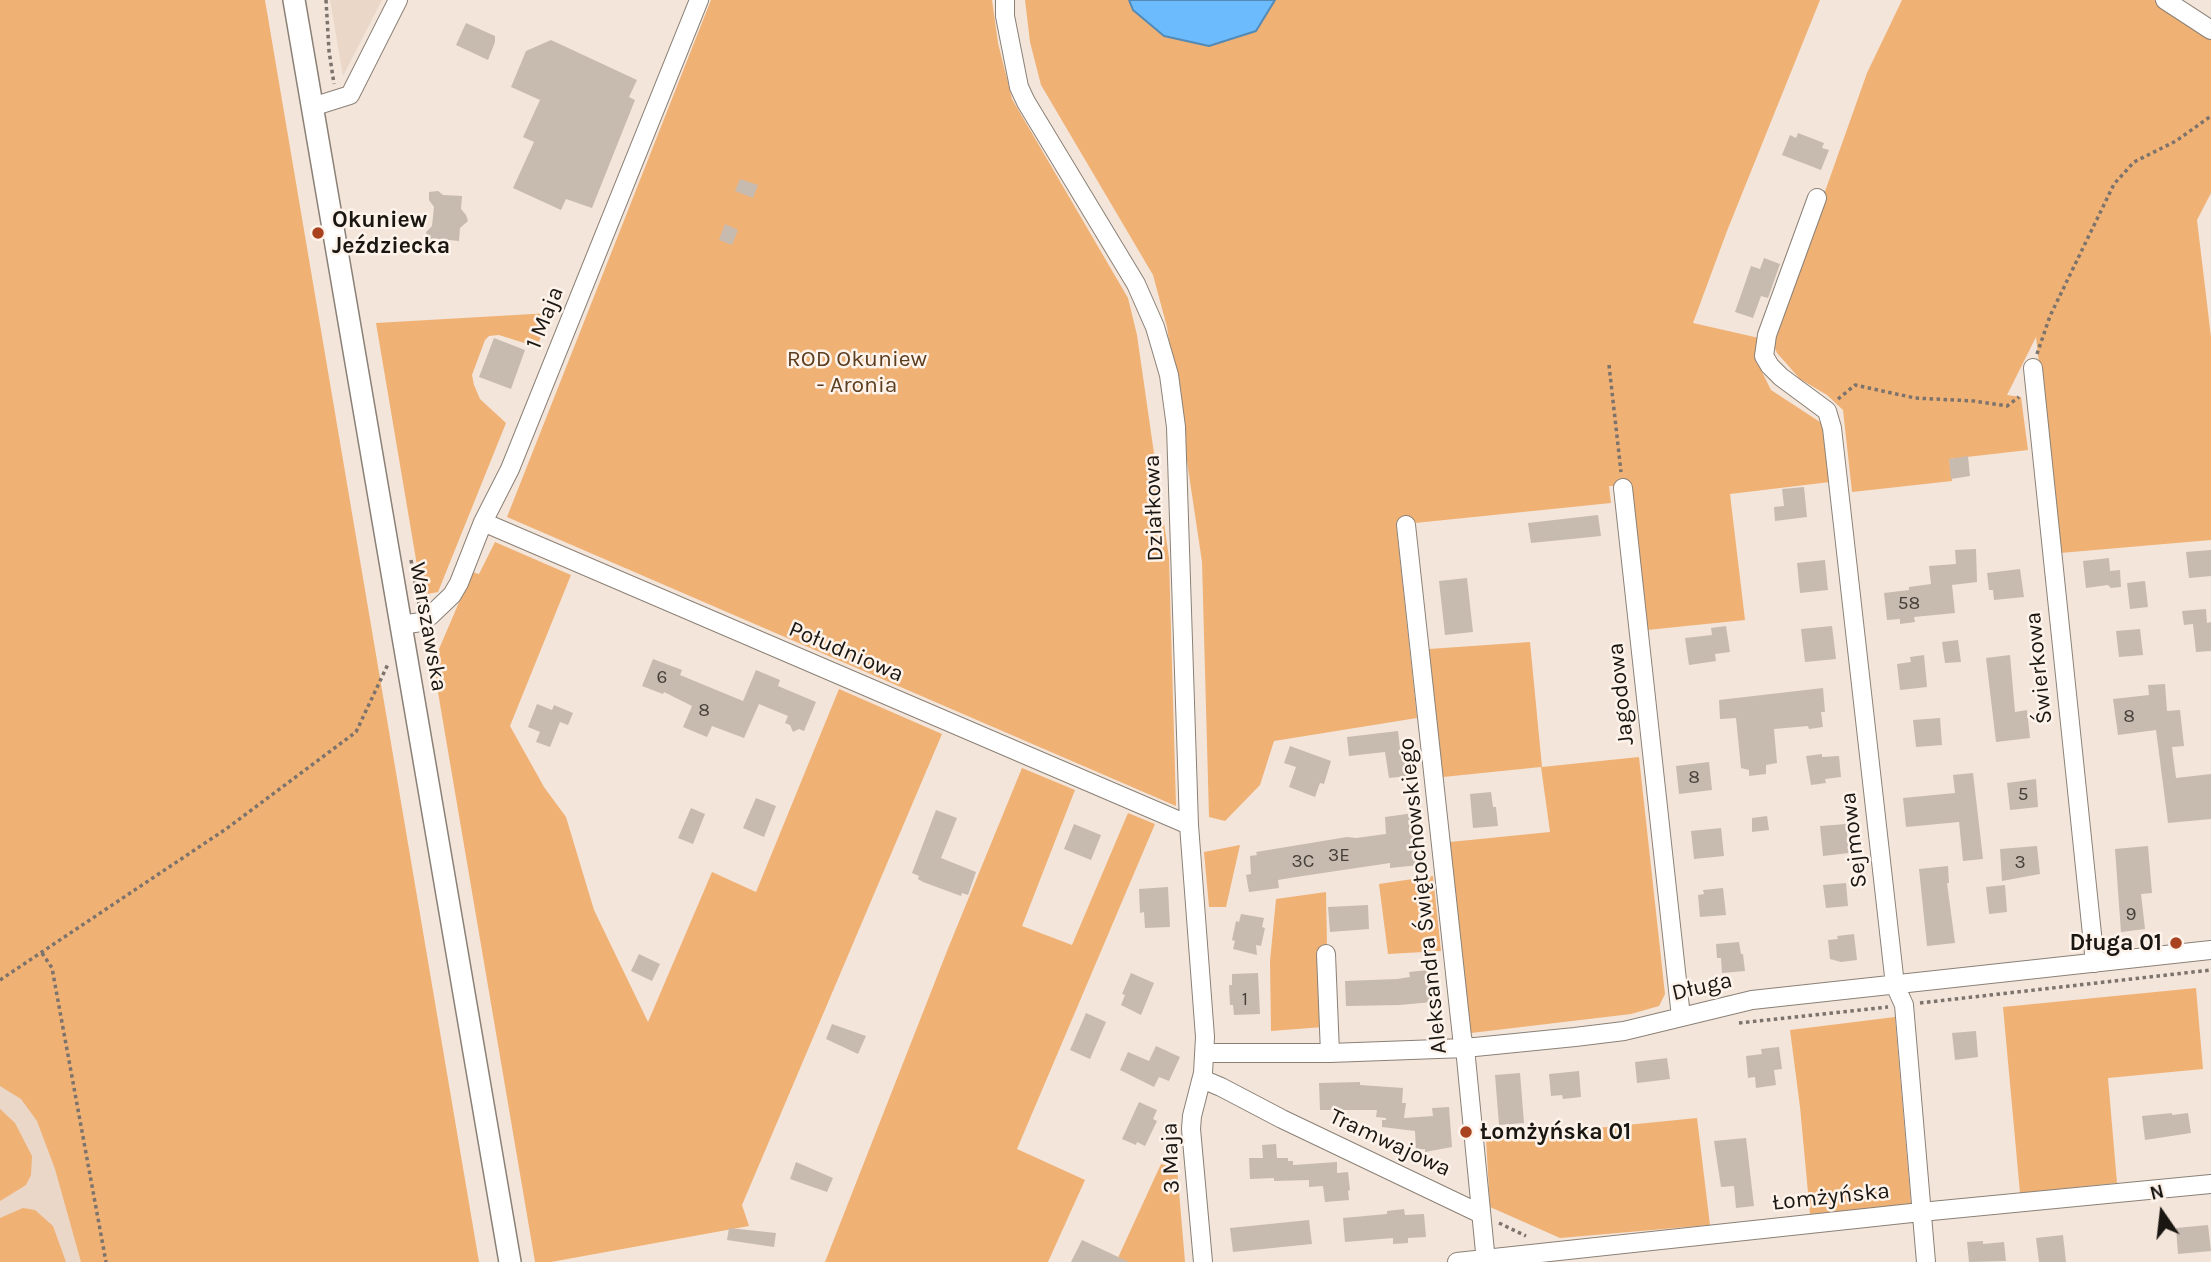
<!DOCTYPE html>
<html>
<head>
<meta charset="utf-8">
<style>
  body { margin:0 }
  #map { position:relative; width:2211px; height:1262px; overflow:hidden; background:#f3e5da; font-family:Karla,sans-serif }
  canvas { display:block }
  .north { position:absolute; left:2127px; top:1178px; width:70px; height:70px; -webkit-text-stroke:5px #fef3ea; paint-order:stroke; rotate:346deg; font-size:19px; font-weight:700; line-height:28px; text-align:center; color:#1a1612 }
  .north::after { content:''; display:block; margin:auto; width:24px; height:32px; background:#1a1612; clip-path:polygon(50% 0,100% 100%,50% 72%,0 100%) }
</style>
</head>
<body>
<div id="map">
<canvas width="2211" height="1262"></canvas>
<div class="north">N</div>
</div>
<script>
const ctx = document.querySelector('canvas').getContext('2d');
ctx.lineJoin = 'round';
function fillPath(path, color) { ctx.fillStyle = color; ctx.fill(path, 'evenodd'); }
const toPath = rows => new Path2D(rows.map(r => 'M' + r).join(''));
function stroke(path, color, width, dash) { ctx.strokeStyle = color; ctx.lineWidth = width; ctx.lineCap = dash ? 'butt' : 'round'; ctx.setLineDash(dash || []); ctx.stroke(path); }
function drawText(font, color, halo, rows, align = 'center') {
  ctx.font = font + ' Karla,sans-serif'; ctx.lineWidth = 5; ctx.setLineDash([]); ctx.textBaseline = 'middle'; ctx.strokeStyle = halo; ctx.fillStyle = color; for (const [text, x, y, turn = 0] of rows) {
    ctx.save(); ctx.translate(x, y); ctx.rotate((+turn || 0) * Math.PI / 180); ctx.textAlign = isNaN(turn) ? turn : align; if (halo) ctx.strokeText(text, 0, 0); ctx.fillText(text, 0, 0); ctx.restore();
  }
}
const built = toPath([
  [330,0,382,0,343,76],
  [0,985,98,1262,0,1262]
]);
const green = toPath([
  [0,0,265,0,479,1262,81,1262,55,1169,37,1121,21,1099,0,1086],
  [711,0,992,0,998,43,1012,99,1128,298,1137,335,1169,558,1176,806,507,517],
  [1025,0,1820,0,1727,231,1693,323,1759,338,1758,355,1762,372,1771,390,1823,424,1830,482,1730,494,1745,620,1647,630,1629,486,1609,486,1611,503,1415,523,1396,522,1417,718,1274,741,1260,785,1225,821,1209,817,1202,562,1167,327,1153,275,1041,85,1030,42],
  [1902,0,2154,0,2211,35,2211,193,2197,220,2211,337,2211,540,2060,553,2036,337,2007,395,2021,397,2028,450,1949,459,1952,481,1852,492,1843,410,1827,395,1800,379,1777,353,1772,341,1867,73],
  [550,313,537,347,499,335,489,336,485,340,472,375,474,385,480,399,506,423,438,592,422,595,376,323],
  [495,542,571,575,510,726,544,787,566,817,594,910,648,1022,712,872,756,892,839,689,942,734,742,1205,749,1226,551,1262,535,1262,433,663,472,572,479,574],
  [1530,642,1542,767,1639,757,1665,994,1659,1006,1631,1014,1471,1033,1450,842,1550,832,1541,767,1443,777,1429,649],
  [1022,768,1075,790,1022,926,1072,945,1128,813,1155,824,1017,1149,1085,1180,1048,1262,825,1262,949,946],
  [1240,845,1226,907,1209,907,1204,852],
  [1433,876,1441,951,1388,954,1379,884],
  [1326,892,1327,947,1320,947,1323,1027,1271,1031,1270,961,1276,899],
  [2196,988,2203,1069,2108,1078,2117,1183,2020,1193,2003,1007],
  [1895,1017,1911,1204,1810,1214,1800,1107,1790,1030],
  [0,1109,15,1123,32,1156,31,1175,26,1185,0,1201],
  [1697,1118,1710,1225,1560,1238,1490,1207,1486,1139],
  [1161,1164,1177,1168,1185,1262,1116,1262],
  [23,1208,35,1210,53,1226,66,1262,0,1262,0,1218]
]);
const water = toPath([
  [1129,0,1275,0,1256,31,1209,46,1164,36,1133,10,1129,0]
]);
const building = toPath([
  [466,23,495,36,495,42,488,60,456,45],
  [551,40,637,80,629,97,635,100,592,208,566,199,561,210,513,188,534,142,523,137,540,100,511,87,526,51],
  [1798,133,1824,143,1822,148,1829,150,1821,170,1782,155,1790,135,1796,138],
  [740,179,758,185,753,198,735,191],
  [438,191,443,195,462,196,461,209,466,215,468,221,460,228,459,241,439,239,430,245,426,232,432,226,434,207,429,200,429,192],
  [725,224,738,230,732,245,719,240],
  [1764,258,1780,264,1768,298,1761,296,1753,318,1735,312,1751,266,1760,269],
  [494,338,525,350,511,389,479,377],
  [1968,456,1970,476,1951,479,1949,459],
  [1804,487,1807,517,1775,521,1774,507,1784,506,1782,489],
  [1598,515,1601,536,1531,543,1528,523],
  [1976,549,1977,582,1952,585,1955,613,1914,617,1915,622,1900,624,1900,619,1887,620,1884,593,1909,590,1909,587,1931,584,1929,566,1956,564,1955,550],
  [2211,550,2211,576,2189,578,2186,552],
  [2109,558,2110,571,2120,570,2121,587,2111,588,2108,585,2086,588,2083,561],
  [1825,560,1828,590,1800,593,1797,563],
  [2020,569,2024,597,1994,600,1993,590,1989,590,1987,573],
  [1467,578,1473,632,1445,635,1439,581],
  [2145,581,2148,607,2130,609,2127,583],
  [2206,609,2207,623,2211,622,2211,651,2196,652,2193,624,2184,625,2182,611],
  [1726,626,1730,652,1715,654,1716,661,1689,665,1685,638,1712,635,1711,628],
  [1832,626,1836,659,1805,662,1801,629],
  [2140,629,2143,655,2119,657,2116,631],
  [1958,640,1961,662,1945,663,1942,642],
  [1924,655,1927,687,1900,690,1897,664,1911,662,1910,657],
  [2010,655,2015,712,2027,710,2030,738,1996,742,1986,658],
  [653,659,682,670,680,675,743,701,756,670,780,680,778,686,816,702,804,731,799,729,793,732,790,725,785,723,788,716,759,704,744,738,712,726,707,737,683,727,692,706,664,692,663,694,642,686],
  [2165,684,2167,711,2180,710,2184,746,2172,747,2176,778,2211,774,2211,819,2168,823,2156,730,2118,735,2113,699,2149,695,2148,685],
  [1823,688,1825,712,1821,712,1823,727,1809,729,1808,726,1774,729,1777,763,1766,765,1766,774,1749,776,1749,770,1741,768,1736,718,1720,719,1719,700],
  [537,704,552,710,554,705,573,713,568,725,560,722,550,747,536,742,540,732,528,727],
  [1940,718,1942,745,1916,747,1913,720],
  [1398,731,1401,757,1405,757,1407,776,1389,778,1385,752,1349,756,1347,737],
  [1290,746,1331,761,1324,784,1320,783,1315,797,1289,787,1296,767,1284,763],
  [1822,754,1822,757,1839,756,1841,777,1825,779,1826,783,1811,785,1806,756],
  [1709,762,1712,790,1679,794,1676,766],
  [1973,773,1983,859,1963,861,1959,822,1906,827,1903,798,1955,793,1953,775],
  [2036,779,2038,807,2010,810,2007,783],
  [1491,792,1493,807,1496,807,1498,826,1473,828,1470,794],
  [756,798,776,806,764,837,743,828],
  [691,808,705,814,693,844,678,838],
  [936,810,957,818,941,858,976,872,968,895,962,893,961,896,923,882,918,879,919,876,912,873],
  [1414,813,1419,865,1390,868,1390,863,1296,877,1278,880,1279,888,1249,892,1246,875,1251,874,1250,856,1257,855,1256,852,1347,837,1356,838,1386,834,1385,817],
  [1767,816,1769,830,1752,832,1752,818],
  [1074,824,1101,835,1091,860,1064,849],
  [1846,824,1849,853,1823,856,1820,826],
  [1721,828,1724,856,1694,859,1691,831],
  [2037,846,2040,874,2002,881,2000,849],
  [2148,846,2152,893,2141,894,2145,929,2121,932,2115,849],
  [1948,866,1949,883,1947,883,1955,943,1927,946,1919,869],
  [1846,883,1848,906,1826,908,1823,885],
  [2005,885,2007,912,1989,914,1986,887],
  [1168,887,1170,927,1145,928,1144,912,1140,913,1139,889],
  [1723,888,1726,915,1700,917,1698,895,1704,894,1703,890],
  [1368,905,1369,929,1330,932,1328,907],
  [1241,914,1264,918,1262,927,1265,928,1261,946,1256,945,1257,955,1233,949,1235,941,1232,940,1236,921,1239,922],
  [1854,934,1857,960,1841,962,1830,959,1828,940,1838,939,1837,936],
  [1739,942,1741,954,1743,954,1745,971,1722,973,1721,958,1717,958,1716,944],
  [639,954,660,964,652,981,631,971],
  [1428,970,1432,1002,1400,1005,1346,1006,1345,981,1397,979,1410,977,1409,972],
  [1131,973,1154,983,1141,1015,1121,1005,1125,995,1122,994],
  [1258,973,1260,1014,1234,1015,1233,1005,1230,1005,1229,985,1232,985,1232,974],
  [1086,1013,1106,1022,1090,1059,1070,1050],
  [832,1024,866,1036,858,1054,826,1039],
  [1976,1031,1978,1057,1955,1060,1952,1033],
  [1156,1046,1180,1057,1169,1081,1159,1077,1154,1087,1120,1070,1128,1052,1149,1061],
  [1779,1047,1782,1069,1774,1070,1776,1085,1756,1088,1755,1077,1748,1078,1746,1056,1762,1054,1761,1049],
  [1667,1058,1670,1079,1637,1083,1635,1062],
  [1579,1071,1581,1097,1563,1099,1562,1095,1551,1096,1549,1074],
  [1520,1073,1524,1123,1499,1125,1495,1075],
  [1360,1082,1360,1085,1403,1088,1402,1103,1406,1103,1404,1118,1433,1116,1432,1108,1449,1107,1452,1147,1425,1152,1425,1149,1416,1150,1415,1131,1382,1127,1382,1120,1386,1120,1386,1118,1376,1117,1377,1110,1320,1110,1319,1083],
  [1139,1102,1157,1110,1153,1119,1157,1121,1145,1146,1137,1142,1136,1145,1122,1139],
  [2172,1113,2172,1115,2188,1113,2191,1133,2145,1140,2142,1116],
  [1746,1138,1754,1206,1736,1208,1734,1186,1721,1187,1714,1141],
  [1276,1144,1277,1158,1288,1158,1288,1161,1293,1161,1293,1165,1337,1162,1337,1173,1348,1172,1350,1190,1348,1191,1349,1200,1325,1202,1323,1186,1309,1187,1309,1180,1274,1181,1274,1178,1250,1179,1249,1158,1263,1158,1262,1145],
  [796,1162,833,1178,827,1192,790,1179],
  [1404,1209,1405,1215,1424,1214,1426,1237,1408,1238,1408,1243,1393,1244,1393,1238,1345,1242,1343,1218,1387,1214,1387,1211],
  [1309,1220,1312,1244,1233,1252,1230,1228],
  [2208,1225,2211,1251,2178,1254,2176,1228],
  [729,1228,776,1233,774,1247,727,1240],
  [2063,1235,2066,1262,2039,1262,2036,1238],
  [1082,1240,1129,1262,1071,1262],
  [1983,1241,1983,1244,2004,1242,2006,1261,1969,1262,1967,1242]
]);
const path = toPath([
  [326,0,329,51,334,84],
  [2037,354,2050,316,2114,184,2134,162,2176,141,2211,116],
  [1609,365,1621,472],
  [1838,399,1855,385,1915,398,1974,401,2007,406,2019,397],
  [411,560,419,604],
  [42,953,52,968,106,1262],
  [0,980,226,829,356,732,388,664],
  [1920,1003,2211,970],
  [1739,1023,1888,1007],
  [1499,1223,1526,1236]
]);
const minor = toPath([
  [1005,0,1005,16,1019,87,1026,102,1136,284,1155,327,1169,375,1176,427,1189,825,1205,1037,1203,1073,1192,1116,1191,1129,1203,1262],
  [2165,0,2211,30],
  [312,107,350,95,398,0],
  [1817,198,1767,335,1764,356,1770,366,1781,377,1827,411,1832,428,1895,985,1904,1005,1926,1262],
  [2033,368,2095,963],
  [1623,488,1681,1017],
  [483,522,1189,825],
  [1406,525,1462,1037,1465,1048,1486,1262],
  [401,625,421,622,430,616,452,595,459,583,483,522,510,469,699,0],
  [1326,954,1330,1053],
  [1205,1053,1330,1053,1465,1048,1575,1037,1624,1031,1752,1000,2211,950],
  [1202,1079,1221,1087,1282,1119,1481,1214],
  [1457,1262,1921,1212,2211,1184]
]);
const major = toPath([
  [294,0,510,1262]
]);
const markers = [
  [318,233,7,"#a9421f"],
  [2176,943,7,"#a9421f"],
  [1466,1132,7,"#a9421f"]
];
const numberNames = [
  ["58",1909,604],
  ["6",662,678],
  ["8",704,711],
  ["8",2129,717],
  ["8",1694,778],
  ["5",2023,795],
  ["3E",1339,856],
  ["3C",1303,862],
  ["3",2020,863],
  ["9",2131,915],
  ["1",1245,1000]
];
const poiNames = [
  ["Okuniew",332,220],
  ["Jeździecka",332,246],
  ["Długa 01",2162,943,"right"],
  ["Łomżyńska 01",1480,1132]
];
const streetNames = [
  ["1 Maja",545,318,-68],
  ["Działkowa",1154,508,-92],
  ["Warszawska",428,627,80],
  ["Południowa",846,652,23],
  ["Świerkowa",2039,668,-96],
  ["Jagodowa",1621,694,-96],
  ["Sejmowa",1854,840,-97],
  ["Aleksandra Świętochowskiego",1423,896,-96],
  ["Długa",1702,987,-13],
  ["Tramwajowa",1390,1143,25],
  ["3 Maja",1171,1158,-92],
  ["Łomżyńska",1831,1197,-6]
];
const parkNames = [
  ["ROD Okuniew",857,359],
  ["- Aronia",857,385]
];
fillPath(built, '#ead7c7');
fillPath(green, '#f0b175');
fillPath(water, '#6bbbfd');
stroke(water, '#538ab6', 2);
fillPath(building, '#c7baaf');
stroke(minor, '#8b8076', 20);
stroke(major, '#8b8076', 24);
stroke(path, '#7c736c', 3.5, [3.5, 3.5]);
stroke(minor, '#fff', 18);
stroke(major, '#fff', 21);
for (const [x, y, r, color] of markers) { const dot = new Path2D(); dot.arc(x, y, r, 0, 2 * Math.PI); ctx.fillStyle = color; ctx.fill(dot); stroke(dot, '#fef3ea', 2.5); }
drawText('19px', '#453f39', null, numberNames);
drawText('bold 23px', '#1a1612', '#fef3ea', poiNames, 'left');
drawText('23px', '#1a1612', '#fef3ea', streetNames);
drawText('23px', '#5b3d1f', '#fef3ea', parkNames);
</script>
</body>
</html>
